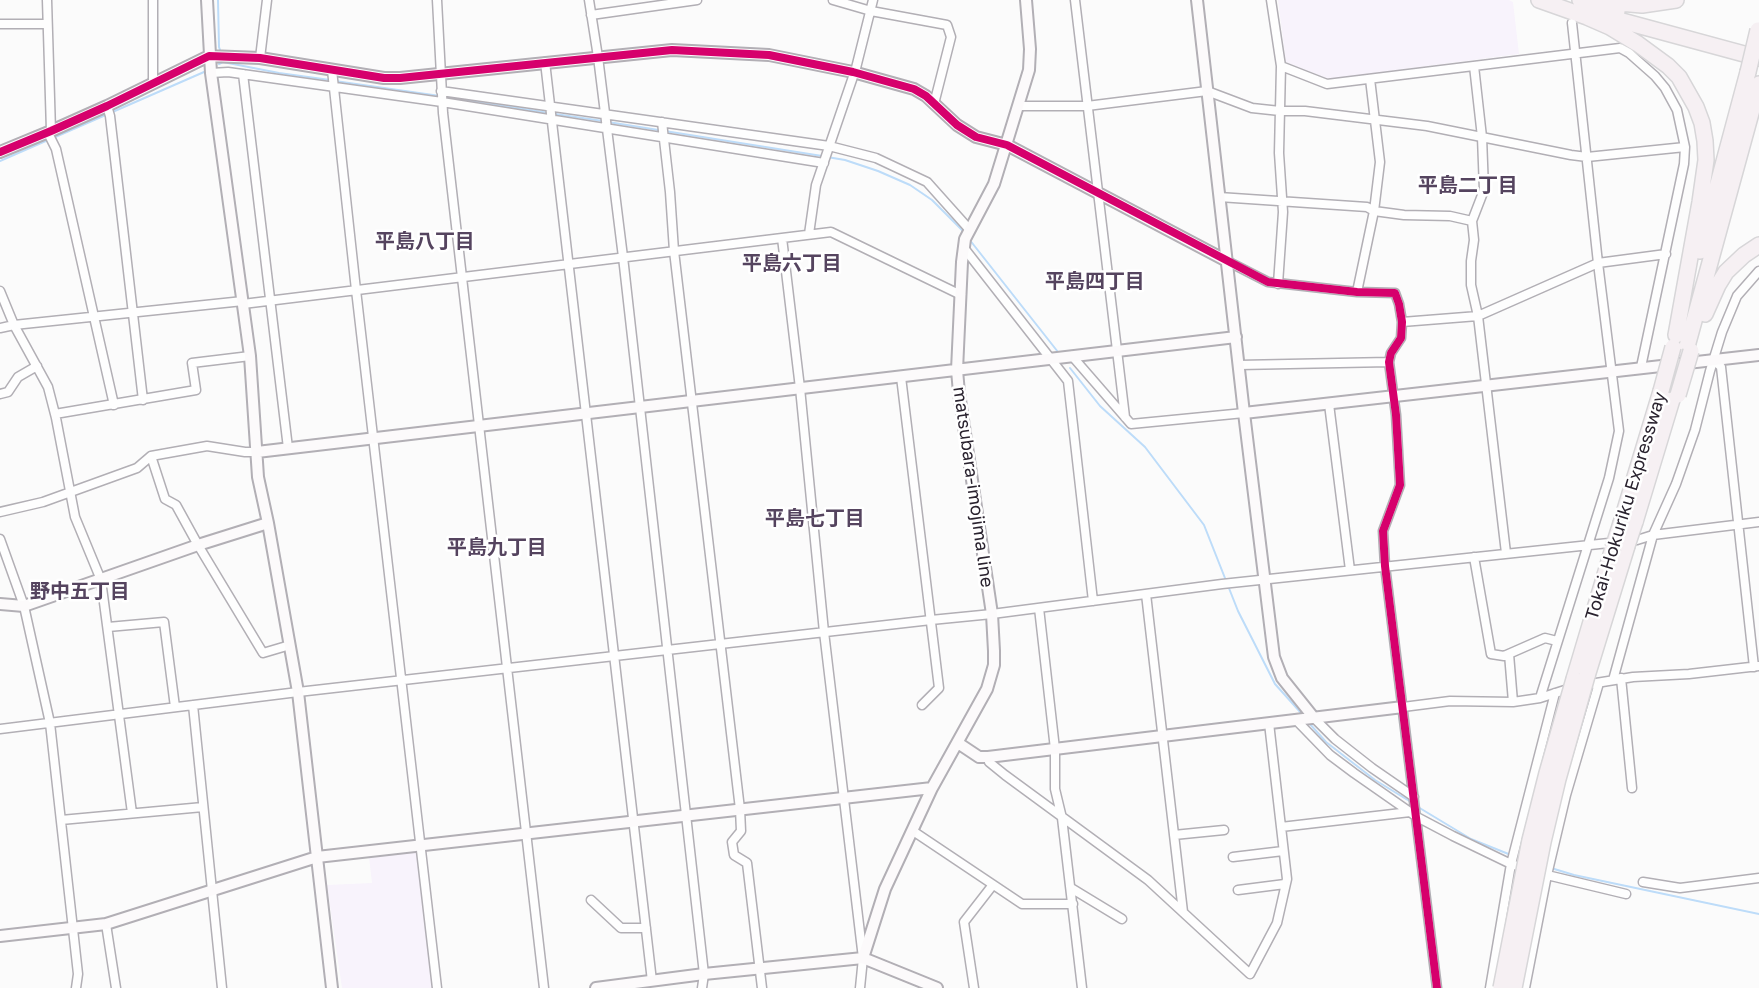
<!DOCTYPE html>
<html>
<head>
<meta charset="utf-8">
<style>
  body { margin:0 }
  canvas { display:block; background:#fbfbfb }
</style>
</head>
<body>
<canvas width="1759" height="988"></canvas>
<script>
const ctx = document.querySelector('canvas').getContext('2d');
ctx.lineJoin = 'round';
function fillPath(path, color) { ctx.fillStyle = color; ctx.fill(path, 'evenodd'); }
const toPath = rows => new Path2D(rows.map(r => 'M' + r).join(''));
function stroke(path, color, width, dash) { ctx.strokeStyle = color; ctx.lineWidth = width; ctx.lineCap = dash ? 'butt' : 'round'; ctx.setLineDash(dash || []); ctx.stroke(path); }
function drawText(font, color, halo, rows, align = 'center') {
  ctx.font = font + ' "Golos Text","Noto Sans JP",sans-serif'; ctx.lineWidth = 5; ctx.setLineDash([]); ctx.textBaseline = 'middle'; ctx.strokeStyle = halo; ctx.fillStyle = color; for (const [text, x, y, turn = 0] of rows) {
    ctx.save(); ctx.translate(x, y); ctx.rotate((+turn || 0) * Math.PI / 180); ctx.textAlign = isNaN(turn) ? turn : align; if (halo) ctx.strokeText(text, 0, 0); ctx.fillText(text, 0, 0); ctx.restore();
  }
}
const built = toPath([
  [1278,0,1509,0,1513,2,1519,54,1329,79,1286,62],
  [417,852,419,854,435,988,342,988,327,885,372,883,369,857]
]);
const stream = toPath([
  [218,0,219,47,221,53],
  [219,64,223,62,279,73,330,80],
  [335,81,440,96],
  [445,97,549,113],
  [555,114,603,121],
  [608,122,822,156],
  [53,138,204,72],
  [827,157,845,160,878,171,910,185,932,200,964,232],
  [0,161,48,140],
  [969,239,1058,352],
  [1070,368,1100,406,1145,447,1204,525,1238,611,1275,684,1302,714],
  [1309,723,1326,742,1375,780,1411,802],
  [1418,807,1471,839,1511,855],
  [1551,868,1574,875,1759,914]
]);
const street = toPath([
  [47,0,51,131],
  [153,0,153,83],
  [437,0,443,113,544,988],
  [589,0,598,57,623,257,704,974,702,988],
  [833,0,871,11,947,25,951,37,934,104],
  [1075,0,1125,417],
  [1271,0,1281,66,1327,84,1620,48,1629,53,1655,76,1665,88,1677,110,1685,147,1684,164,1641,367],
  [591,15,697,0],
  [0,24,47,24],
  [260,58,267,0],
  [545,62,652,981],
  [1474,66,1482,137,1484,190,1472,221,1474,240,1471,261,1471,285,1478,316,1506,553],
  [332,70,356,290,437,988],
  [211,73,228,72,442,102,824,163],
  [243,74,288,448],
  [441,91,829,146,876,158,927,182,969,229],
  [107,106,110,116,143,400],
  [1018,106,1087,106,1207,91,1252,108,1280,111,1305,111,1427,126,1571,155,1587,157,1685,147],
  [662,122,670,192,674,251,740,809,741,831,732,842,734,855,747,863,762,988],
  [48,133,56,149,114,405],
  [1219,197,1367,207,1374,211,1404,215,1450,216,1472,221],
  [809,234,816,185,856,68,873,0],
  [782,238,800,388,824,632,863,958,860,988],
  [964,248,1068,381,1093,601],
  [1227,261,1268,282,1357,292,1395,293,1399,304,1402,322,1401,338,1391,353,1389,362,1396,415,1400,485,1383,531,1385,566,1437,988],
  [1278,284,1283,212,1279,153,1281,66],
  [0,291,14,325,48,387,56,418,75,517,101,580,132,813],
  [1357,292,1374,211,1380,162,1370,79],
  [243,304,831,232,961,295],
  [1402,322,1478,316,1598,263,1666,254],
  [0,328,14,325,243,301],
  [1072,356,1131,424,1244,413],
  [1713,359,1721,367,1754,667],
  [1239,365,1389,362],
  [901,377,939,688,922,705],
  [0,394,8,392,18,377,37,366],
  [1329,404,1350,570],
  [55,414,196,390,192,363,250,356],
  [151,456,165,499,176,505,198,545,263,653,290,645],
  [0,512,43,502,137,468,151,456,207,446,245,452,257,452],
  [0,539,24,606,50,723,78,974,76,988],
  [1474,557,1491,654,1504,656,1545,638,1557,641],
  [1146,594,1183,912],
  [1039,608,1055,749,1055,789,1062,818,1082,988],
  [108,627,164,622,175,707],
  [1509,654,1513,702],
  [1621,678,1632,788],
  [1613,680,1653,535,1676,484,1695,430,1710,371,1722,332,1737,296,1759,271],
  [1584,685,1633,677,1689,674,1759,666],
  [1540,698,1609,478,1619,431,1598,263,1572,23],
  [193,705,222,988],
  [1403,707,1450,701,1513,702,1540,698,1571,688],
  [1314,718,1335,739,1372,768,1414,797],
  [1296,720,1330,755,1354,773,1417,817,1453,836,1511,864,1547,875,1626,894],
  [0,729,298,692,931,620,992,614,1222,584,1637,540,1653,535,1759,522],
  [988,757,989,762,1005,775,1148,880,1250,974,1277,923,1287,879,1269,723],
  [61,820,203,807],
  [1281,827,1410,812],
  [913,831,1022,904,1073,904],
  [1174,835,1224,830],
  [1233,857,1283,851],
  [1643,882,1680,888,1759,878],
  [1071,888,1122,919],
  [1238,890,1285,884],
  [591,900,621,928,646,928],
  [106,924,116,988],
  [974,988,964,922,992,886],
  [1490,988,1511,864,1555,693],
  [1525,988,1547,875,1566,795,1599,683]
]);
const secondary = toPath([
  [207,0,211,73,250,356,258,477,268,523,298,692,332,988],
  [1197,0,1244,413,1274,657,1282,678,1314,718],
  [0,152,51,131,107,106,209,56,260,58,384,78,400,78,672,50,769,55,853,72,914,89,926,96,957,125,976,137,1007,145,1227,261],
  [1244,413,1759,355],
  [257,452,1236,337],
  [0,604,24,606,198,545,268,523],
  [958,743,979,757,988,757,1403,707],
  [0,936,106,924,317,857,932,788],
  [863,958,885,889,932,788,987,689,994,665,994,651,992,614,959,393,957,370,962,262,965,239,994,184,1029,70,1030,49,1026,0],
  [596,988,704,974,863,958,937,988]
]);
const highway = toPath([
  [1539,0,1587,17,1610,27,1638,44,1668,66,1679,77,1696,107,1702,123,1705,141,1706,160,1700,202,1676,335],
  [1580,0,1617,11],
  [1607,2,1642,5,1676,0],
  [1600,15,1759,58],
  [1700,251,1748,72],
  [1705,314,1718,285,1726,272,1744,255,1759,245],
  [1686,350,1759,84],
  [1635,522,1674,393],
  [1621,523,1661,391],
  [1587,676,1627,546],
  [1574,679,1613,548]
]);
const highwayBridge = toPath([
  [1748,72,1758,30],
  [1661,391,1673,347],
  [1678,395,1691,351],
  [1627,546,1635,522],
  [1613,548,1621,523],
  [1501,988,1530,840,1547,773,1574,679],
  [1514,988,1543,842,1558,779,1587,676]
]);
const cycleway = toPath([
  [0,152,51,131,107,106,209,56,260,58,384,78,400,78,672,50,769,55,853,72,914,89,926,96,957,125,976,137,1007,145,1268,282,1357,292,1395,293,1399,304,1402,322,1401,338,1391,353,1389,362,1396,415,1400,485,1383,531,1385,566,1437,988]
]);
const streetNames = [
  ["matsubara-imojima line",973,487,82],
  ["Tokai-Hokuriku Expressway",1626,506,-73]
];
const neighbourhoodNames = [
  ["平島二丁目",1468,186],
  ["平島八丁目",425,242],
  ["平島六丁目",792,264],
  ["平島四丁目",1095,282],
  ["平島七丁目",815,519],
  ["平島九丁目",497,548],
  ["野中五丁目",80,592]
];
fillPath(built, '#f8f3fc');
stroke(stream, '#bddcf9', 2);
stroke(street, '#b2afb5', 11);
stroke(secondary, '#b2afb5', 14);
stroke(highway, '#d7d6d8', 18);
stroke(street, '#fefefe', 8);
stroke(secondary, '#fcfafb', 10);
stroke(highway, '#f6f0f3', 15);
stroke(highwayBridge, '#d7d6d8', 18, []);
stroke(highwayBridge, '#f6f0f3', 15);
stroke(cycleway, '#d6006c', 8);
drawText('18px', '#2a232f', '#fff', streetNames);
drawText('bold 20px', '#55445f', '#fff', neighbourhoodNames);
</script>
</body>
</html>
